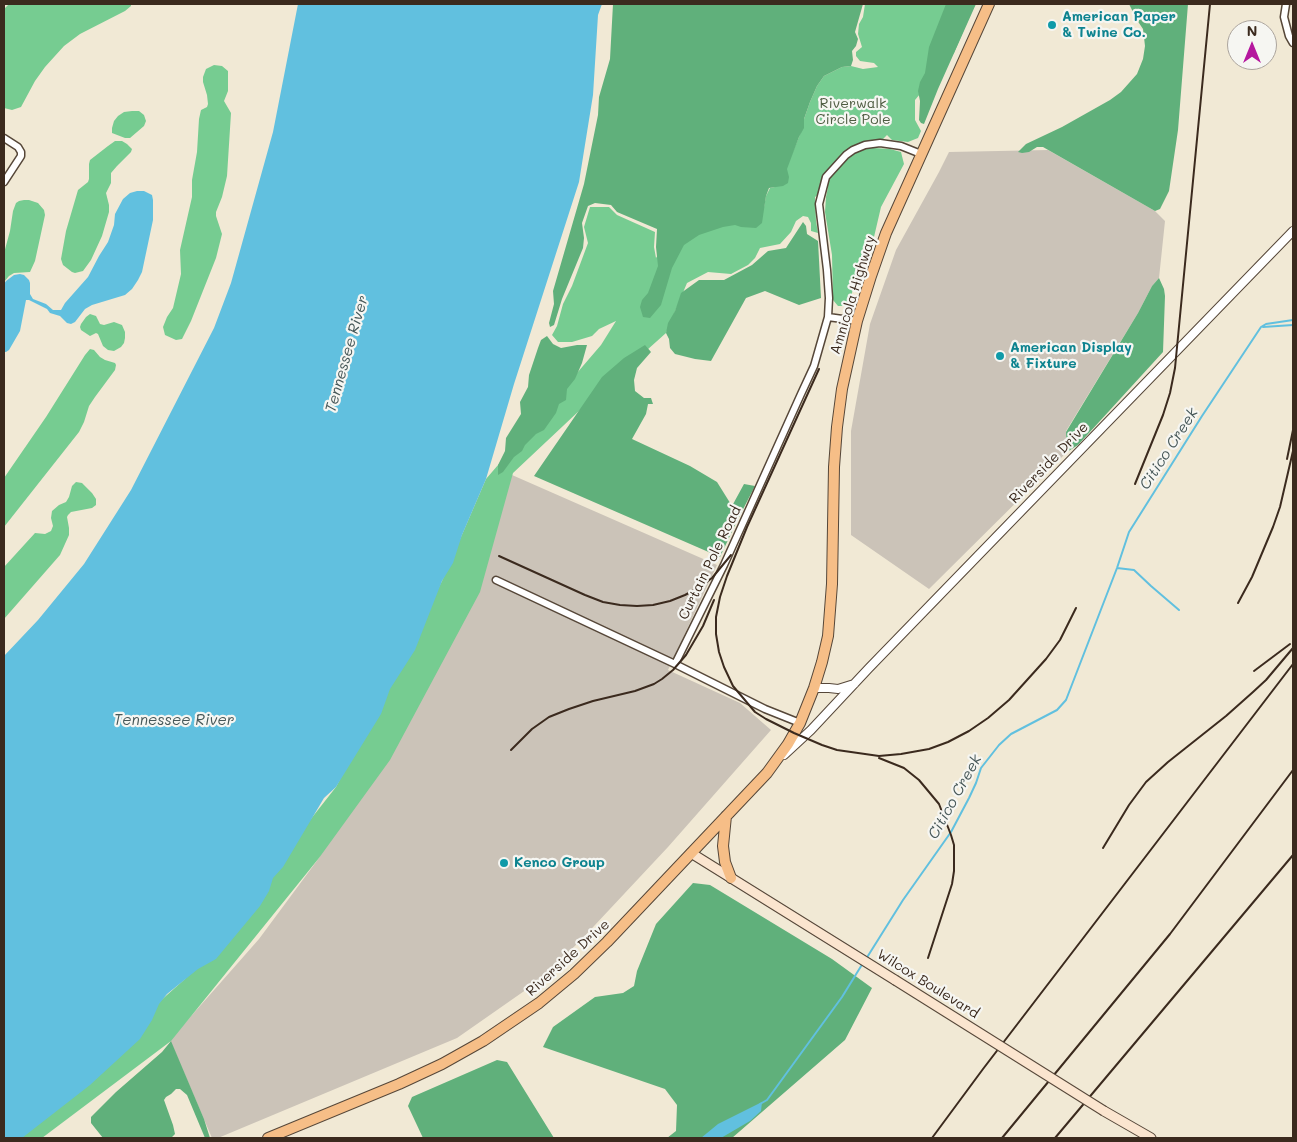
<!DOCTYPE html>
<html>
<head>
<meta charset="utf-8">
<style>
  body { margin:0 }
  #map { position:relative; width:1297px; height:1142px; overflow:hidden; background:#f1e9d5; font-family:Mali,sans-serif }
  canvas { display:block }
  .frame { position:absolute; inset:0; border:5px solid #3b2a1e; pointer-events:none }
  .north { position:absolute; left:1227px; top:20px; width:50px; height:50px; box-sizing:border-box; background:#f6f6f2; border:1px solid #aba49d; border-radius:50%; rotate:0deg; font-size:14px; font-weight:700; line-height:20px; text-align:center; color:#3b2a1e }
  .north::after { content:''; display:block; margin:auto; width:18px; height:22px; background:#b5179e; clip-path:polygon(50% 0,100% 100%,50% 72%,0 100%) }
</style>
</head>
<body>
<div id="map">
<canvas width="1297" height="1142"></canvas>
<div class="frame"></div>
<div class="north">N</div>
</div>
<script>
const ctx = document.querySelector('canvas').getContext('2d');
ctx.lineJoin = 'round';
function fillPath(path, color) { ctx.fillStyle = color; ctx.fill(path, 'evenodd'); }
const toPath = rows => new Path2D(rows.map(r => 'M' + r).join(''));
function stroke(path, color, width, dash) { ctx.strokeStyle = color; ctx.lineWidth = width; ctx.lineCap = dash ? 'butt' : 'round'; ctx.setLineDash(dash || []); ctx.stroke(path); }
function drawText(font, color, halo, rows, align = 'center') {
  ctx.font = font + ' Mali,sans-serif'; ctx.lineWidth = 4.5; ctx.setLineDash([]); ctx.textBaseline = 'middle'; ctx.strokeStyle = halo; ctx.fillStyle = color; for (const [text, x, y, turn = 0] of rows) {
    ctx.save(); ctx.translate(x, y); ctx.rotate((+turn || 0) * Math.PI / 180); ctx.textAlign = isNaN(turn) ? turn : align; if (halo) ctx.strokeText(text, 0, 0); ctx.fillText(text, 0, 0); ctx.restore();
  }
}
const industrial = toPath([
  [1048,150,1155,211,1165,221,1159,278,1152,286,1138,313,1066,431,1067,452,929,589,851,535,851,431,870,324,896,250,939,172,949,152],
  [512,475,717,565,668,670,740,703,771,730,668,847,580,941,540,980,457,1038,218,1138,212,1138,170,1040,259,939,319,858,499,492]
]);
const green = toPath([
  [9,4,131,4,131,6,125,11,80,34,64,46,45,67,35,81,21,107,12,110,4,108,4,9],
  [865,4,975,4,954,53,915,100,915,120,921,131,918,138,908,142,892,140,887,135,874,148,890,149,901,152,904,164,881,207,874,237,860,259,852,293,846,306,838,306,833,300,832,255,825,212,826,197,828,187,815,197,816,221,818,233,811,231,811,223,808,217,803,216,796,221,791,232,780,244,760,248,755,258,748,265,731,274,708,272,687,283,666,333,580,410,513,473,480,592,390,760,319,858,171,1041,42,1138,6,1138,185,979,336,787,442,581,486,479,601,345,616,321,599,329,592,336,572,342,558,342,552,335,557,326,563,304,572,286,588,243,584,227,590,207,609,207,617,215,655,232,654,247,656,258,675,227,764,207,766,196,770,188,775,187,791,156,804,125,804,119,810,102,817,86,824,76,842,67,851,66,863,69,878,67,874,63,860,61,856,56,856,52,862,47,858,34,859,24,863,17],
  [214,65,222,66,228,71,228,91,224,101,231,113,227,176,222,197,216,212,216,216,222,234,216,258,191,321,182,339,176,340,165,335,163,327,167,317,173,308,181,274,180,250,192,197,192,180,197,152,199,119,201,110,207,107,208,104,207,95,203,82,203,77,206,69],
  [132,111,139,111,144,115,146,121,144,126,130,138,125,138,112,133,112,128,114,121,118,116,124,112],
  [115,141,122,141,127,144,132,149,131,152,117,166,111,173,111,183,106,193,109,205,109,212,102,236,91,260,83,271,75,273,72,272,63,265,61,259,66,231,78,190,88,182,89,179,89,164,90,160,108,146],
  [24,200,29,200,38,203,44,210,45,215,35,261,30,272,14,273,9,276,4,282,4,253,10,231,13,211,16,203,19,201],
  [90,314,96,316,100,324,104,325,114,322,122,325,125,332,125,338,124,343,121,347,114,351,108,350,103,346,98,334,96,333,90,336,81,330,80,327,81,324,86,317],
  [90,349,94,350,100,357,105,360,115,363,116,365,115,370,95,397,89,406,84,422,79,432,4,527,4,478,46,417,85,355],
  [76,482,82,483,92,493,96,499,96,505,92,508,71,512,68,515,67,517,69,528,69,535,60,555,4,619,4,567,35,533,45,534,51,531,53,526,51,518,52,511,59,505,66,502,69,497,72,486]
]);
const forest = toPath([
  [613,4,863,4,855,32,858,39,856,46,852,51,853,60,851,66,842,67,824,76,817,86,810,102,804,119,804,128,799,137,787,169,789,177,788,183,783,186,769,188,766,196,762,223,756,228,741,227,735,225,723,227,699,235,684,245,672,268,661,305,650,318,643,317,640,307,642,300,648,293,658,266,656,247,657,229,617,212,611,205,595,203,588,206,582,223,584,238,583,248,562,299,554,325,550,327,549,323,554,304,553,291,584,184,598,115,599,97,610,59],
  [946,4,976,4,938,89,924,124,921,123,919,120,920,101,918,91,920,82,925,73,929,47],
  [1129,4,1188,4,1178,130,1169,191,1160,209,1155,211,1043,147,1037,147,1029,152,1022,153,1018,152,1026,144,1062,127,1110,100,1121,92,1137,74,1143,59,1145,46,1143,29,1137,20],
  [803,222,806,226,807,234,818,241,821,298,799,305,765,291,746,298,711,361,695,359,675,354,670,348,669,339,666,333,668,323,675,311,681,293,699,280,724,280,752,265,768,251,786,248],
  [1159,278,1164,289,1165,296,1163,352,1078,445,1067,452,1066,432,1138,313,1152,286],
  [547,336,553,344,561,348,577,345,587,345,582,363,575,379,567,389,566,400,559,404,556,413,544,430,536,434,525,445,522,451,514,457,503,472,498,475,498,465,505,451,506,438,521,414,520,402,528,387,529,375,538,348,541,340],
  [645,345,651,352,637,368,634,380,635,391,644,398,651,398,653,404,648,404,646,414,632,439,690,466,717,482,732,506,744,484,755,486,736,523,720,557,534,476,602,377,624,358],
  [693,883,710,885,832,959,872,988,845,1040,732,1138,667,1138,676,1131,677,1105,665,1089,543,1047,553,1027,595,997,623,993,634,986,637,971,656,924],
  [171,1041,204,1119,210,1138,205,1138,187,1095,180,1089,176,1089,171,1094,166,1097,164,1100,173,1125,175,1134,172,1137,103,1138,91,1123,91,1117,116,1092,162,1052],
  [497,1060,507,1062,554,1138,423,1138,408,1106,412,1097]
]);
const water = toPath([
  [298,4,602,4,598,15,593,95,579,182,514,384,486,479,462,535,453,563,442,581,415,650,390,689,381,714,336,787,324,798,283,867,273,878,269,891,260,906,216,959,198,969,167,994,159,1004,152,1020,140,1039,90,1085,22,1138,4,1138,4,656,38,620,84,564,131,490,214,328,231,283,273,132],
  [137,191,144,191,152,195,153,200,153,220,142,272,138,280,132,289,125,295,92,305,85,309,75,322,71,324,67,323,60,316,50,313,47,309,29,300,26,300,20,331,9,350,6,352,4,352,4,284,6,281,14,275,20,274,24,275,29,280,30,283,30,294,33,299,46,304,53,310,61,310,65,303,88,277,99,256,108,242,114,225,115,214,123,199,130,193],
  [762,1102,761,1111,750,1121,721,1138,701,1138,718,1124]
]);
const stream = toPath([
  [1263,327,1293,325],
  [1117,568,1134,570,1151,586,1179,610],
  [866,959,903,900,951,832,969,798,976,783,981,768,999,745,1011,734,1057,710,1066,700,1117,568,1129,532,1202,416,1261,327,1266,324,1293,320],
  [760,1104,767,1100,842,997,863,963]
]);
const minor = toPath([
  [1286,4,1284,17,1289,36,1293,43],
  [4,138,18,147,21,152,21,156,4,182],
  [828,317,829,298,827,270,819,204,826,177,846,155,853,150,865,145,880,143,901,146,921,154],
  [496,580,675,664,765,709,800,723],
  [675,664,724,565,801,394,814,366,828,317,857,321]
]);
const tertiary = toPath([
  [814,688,829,688,838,689,854,684],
  [784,755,811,730,869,668,1293,231]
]);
const secondary = toPath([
  [691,853,895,980],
  [1104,1111,1151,1138]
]);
const primary = toPath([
  [726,816,723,846,725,862,731,878],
  [268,1138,399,1084,442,1064,483,1041,539,1003,574,974,607,942,767,773,788,744,800,723,814,688,822,662,828,636,832,584,834,467,837,427,842,389,857,321,871,276,886,233,989,4]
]);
const rail = toPath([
  [819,369,747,527,727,576,720,597,716,617,716,634,719,652,724,667,733,686,755,712,766,719,794,733,822,745,837,750,879,756,901,754,929,749,948,742,969,731,988,718,1009,700,1046,659,1060,640,1076,608],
  [1287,459,1293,430],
  [1135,484,1163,415,1170,393,1175,368,1210,4],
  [499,556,585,595,603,602,620,605,637,606,653,605,670,601,685,595,700,587,712,578,731,555],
  [1238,603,1252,577,1273,527,1280,507,1293,451],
  [1254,671,1290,644],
  [511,750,532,729,549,717,569,709,593,701,635,691,654,684,662,679,673,670,686,655,703,626,714,600],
  [879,758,904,768,919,780,939,804,951,835,954,845,954,871,952,884,928,958],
  [1103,848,1129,805,1146,782,1168,762,1226,716,1253,692,1266,680,1293,648],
  [932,1138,983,1069,1293,664],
  [1002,1138,1170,934,1293,770],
  [1055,1138,1293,855]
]);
const secondaryBridge = toPath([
  [895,980,1104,1111]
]);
const markers = [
  [1052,25,5,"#0f9aa8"],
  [1000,356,5,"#0f9aa8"],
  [504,863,5,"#0f9aa8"]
];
const cultureNames = [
  ["American Paper",1062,17],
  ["& Twine Co.",1062,33],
  ["American Display",1010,348],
  ["& Fixture",1010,364],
  ["Kenco Group",514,863]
];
const parkNames = [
  ["Riverwalk",853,104],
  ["Circle Pole",853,120]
];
const streetNames = [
  ["Amnicola Highway",853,295,-73],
  ["Riverside Drive",1049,463,-46],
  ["Curtain Pole Road",710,563,-64],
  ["Riverside Drive",568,958,-42],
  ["Wilcox Boulevard",928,984,32]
];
const waterNames = [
  ["Tennessee River",347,354,-74],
  ["Citico Creek",1169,449,-57],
  ["Tennessee River",174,720],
  ["Citico Creek",955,797,-61]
];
fillPath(industrial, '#cbc3b8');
fillPath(green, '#76cc91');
fillPath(forest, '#60b07b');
fillPath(water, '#61c0df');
stroke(stream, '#61c0df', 2);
stroke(minor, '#564739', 9);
stroke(tertiary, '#564739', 10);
stroke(secondary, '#564739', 11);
stroke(primary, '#564739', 12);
stroke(minor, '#fff', 6);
stroke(tertiary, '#fff', 8);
stroke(secondary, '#fbe5cf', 9);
stroke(primary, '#f6be87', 10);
stroke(rail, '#3b2a1e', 2);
stroke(secondaryBridge, '#564739', 11, []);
stroke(secondaryBridge, '#fbe5cf', 9);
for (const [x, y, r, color] of markers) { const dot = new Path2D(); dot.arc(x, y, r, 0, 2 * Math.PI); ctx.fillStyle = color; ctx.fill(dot); stroke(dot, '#f6f6f2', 2); }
drawText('bold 14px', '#0d838f', '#f6f6f2', cultureNames, 'left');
drawText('14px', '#4d5b40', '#f6f6f2', parkNames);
drawText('14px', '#3b2a1e', '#f6f6f2', streetNames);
drawText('italic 15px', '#465758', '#f6f6f2', waterNames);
</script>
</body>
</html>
